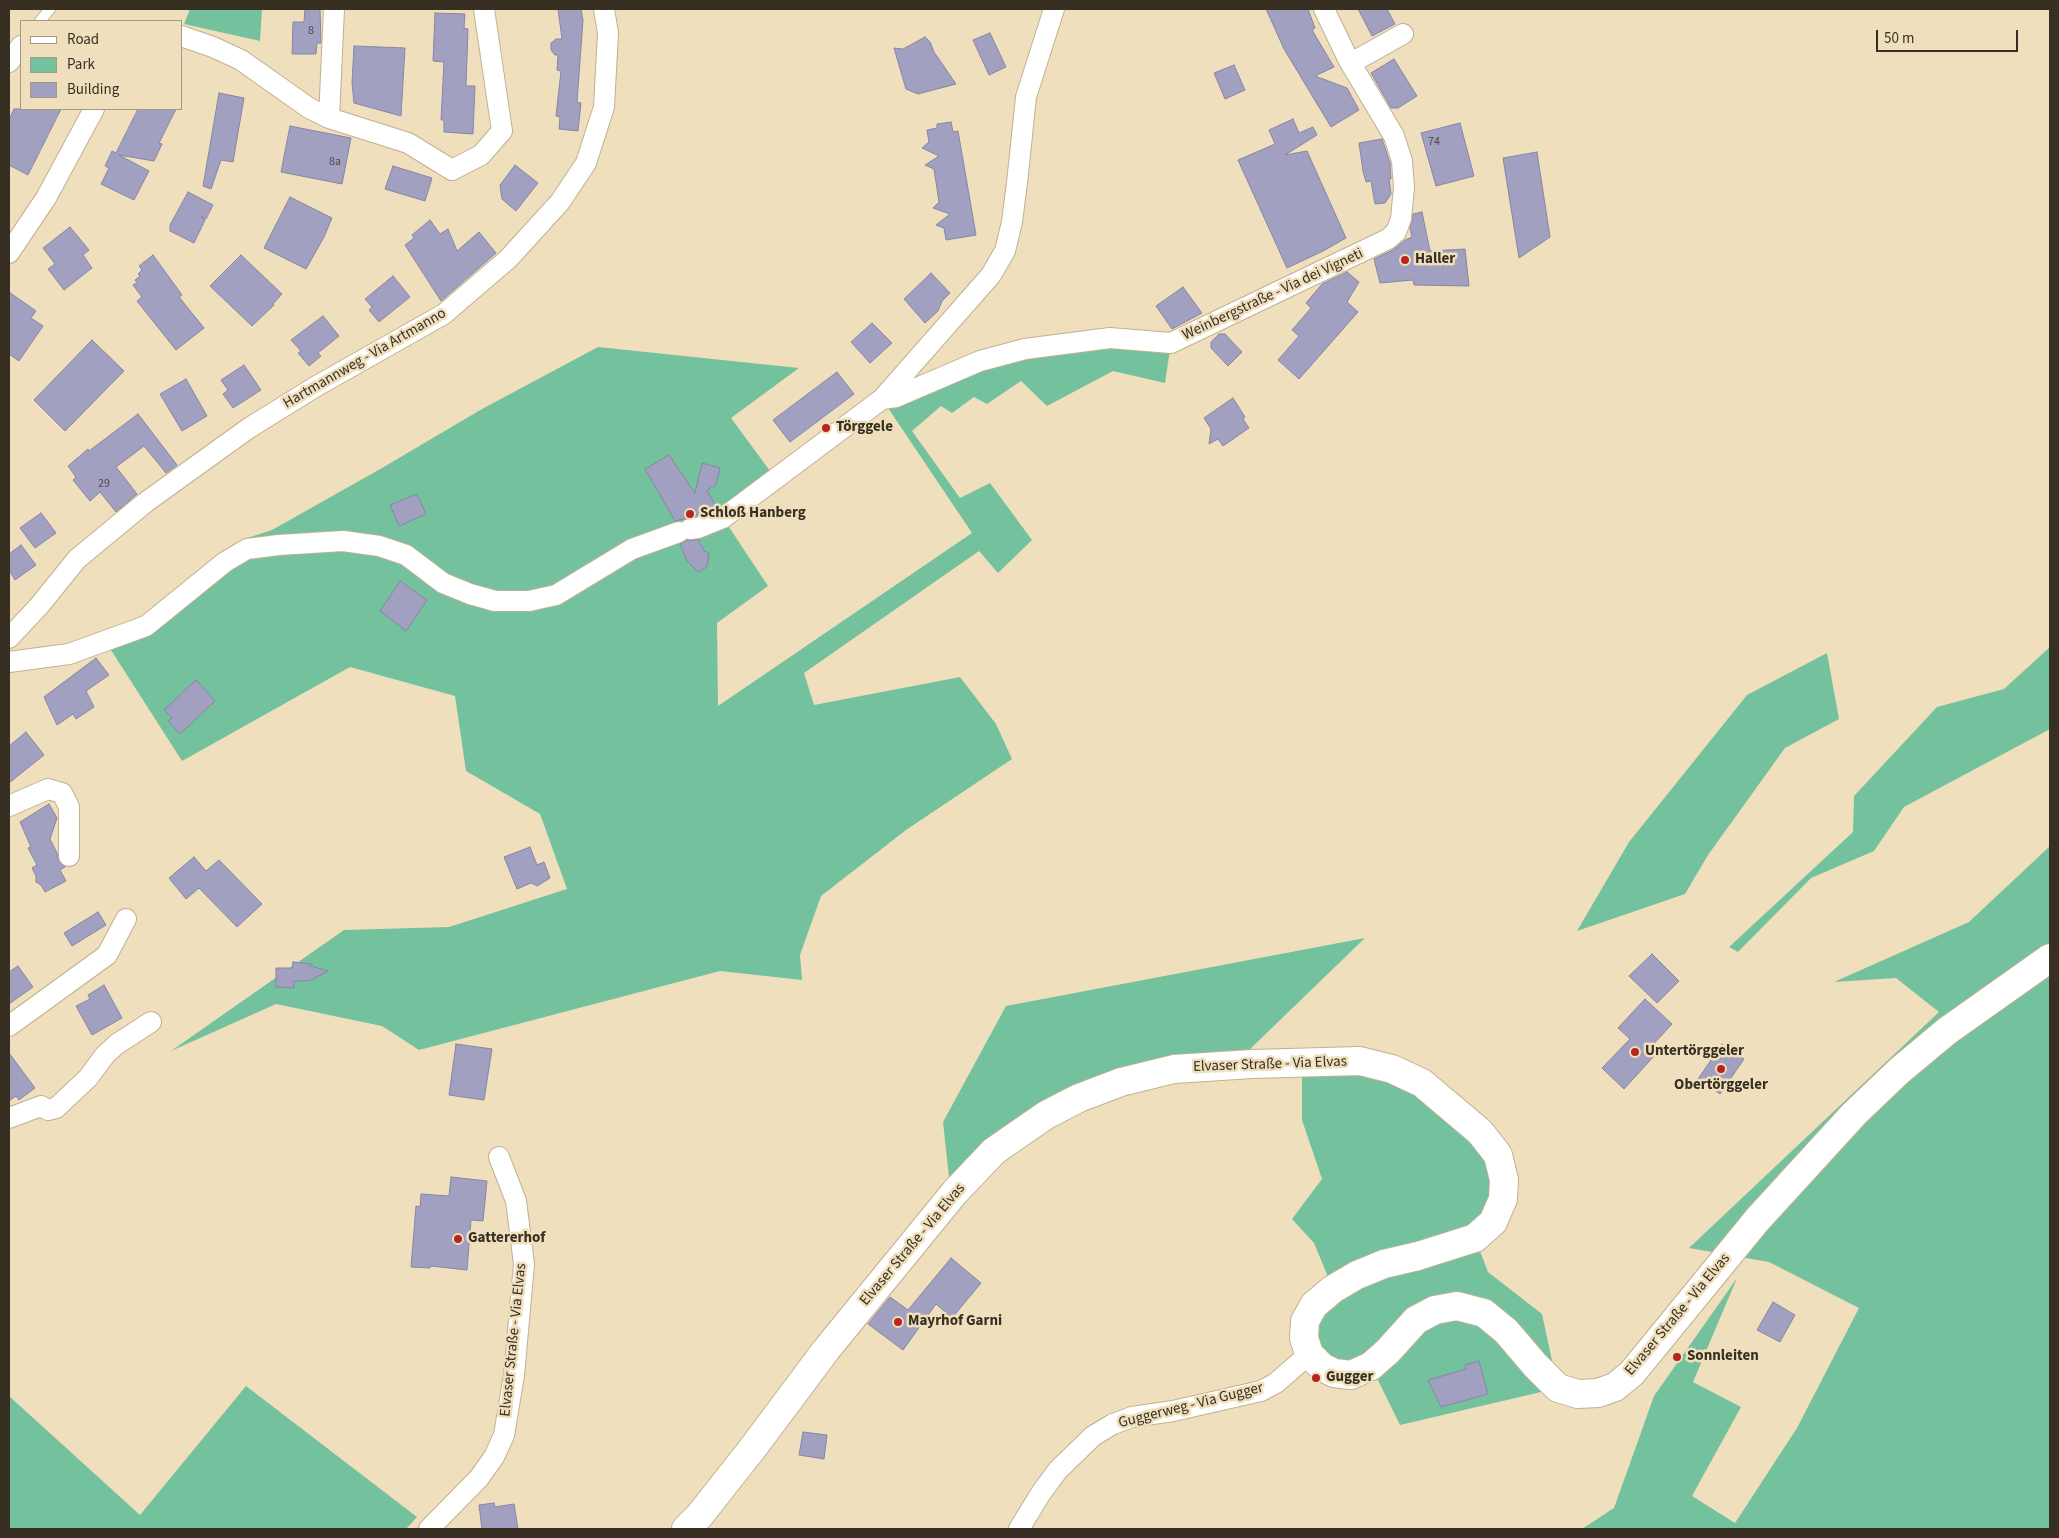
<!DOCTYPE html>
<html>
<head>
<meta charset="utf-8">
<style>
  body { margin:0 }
  #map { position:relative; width:2059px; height:1538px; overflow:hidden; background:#f0dfbd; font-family:"Source Sans 3",sans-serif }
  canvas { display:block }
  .frame { position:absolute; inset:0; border:10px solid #362f22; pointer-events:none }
  .legend { position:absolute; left:20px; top:20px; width:162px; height:90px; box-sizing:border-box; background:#f0dfbd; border:1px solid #a6997f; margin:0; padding:6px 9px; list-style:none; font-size:15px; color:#362f22 }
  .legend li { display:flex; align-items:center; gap:10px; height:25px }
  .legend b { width:25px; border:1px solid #a6997f }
  .scale { position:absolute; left:1876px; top:30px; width:142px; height:22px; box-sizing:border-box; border:2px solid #362f22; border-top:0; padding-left:6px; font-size:15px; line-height:18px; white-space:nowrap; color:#362f22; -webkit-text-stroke:4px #f0dfbd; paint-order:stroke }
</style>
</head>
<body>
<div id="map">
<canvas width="2059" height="1538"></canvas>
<div class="frame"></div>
<ul class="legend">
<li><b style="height:6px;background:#fff"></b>Road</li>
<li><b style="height:14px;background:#74c29d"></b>Park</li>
<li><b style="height:14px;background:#a1a0c1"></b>Building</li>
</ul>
<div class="scale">50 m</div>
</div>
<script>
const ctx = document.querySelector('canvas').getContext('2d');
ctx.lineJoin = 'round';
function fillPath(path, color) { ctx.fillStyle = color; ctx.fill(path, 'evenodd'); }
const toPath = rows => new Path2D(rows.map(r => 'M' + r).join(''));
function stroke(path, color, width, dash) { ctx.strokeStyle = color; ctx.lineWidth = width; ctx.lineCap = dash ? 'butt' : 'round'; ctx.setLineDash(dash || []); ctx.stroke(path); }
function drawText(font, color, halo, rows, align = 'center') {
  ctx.font = font + ' "Source Sans 3",sans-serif'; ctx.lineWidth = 5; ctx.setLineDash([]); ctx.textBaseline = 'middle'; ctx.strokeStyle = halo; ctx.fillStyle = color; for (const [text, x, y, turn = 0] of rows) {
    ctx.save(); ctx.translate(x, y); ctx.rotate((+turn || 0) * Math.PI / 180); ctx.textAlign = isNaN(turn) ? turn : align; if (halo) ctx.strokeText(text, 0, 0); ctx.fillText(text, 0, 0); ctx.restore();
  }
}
const green = toPath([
  [190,9,262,9,260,41,184,24],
  [1171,343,1165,383,1113,371,1047,406,1021,381,987,404,974,397,952,413,941,406,912,431,960,498,990,483,1032,540,998,573,979,551,804,673,814,705,960,677,996,724,1012,759,906,830,821,896,800,955,802,980,720,971,419,1050,382,1026,276,1004,171,1051,344,930,449,927,567,889,540,814,466,771,455,696,350,667,182,761,102,636,148,613,186,581,244,539,272,530,382,468,482,409,598,347,799,368,731,418,776,479,723,518,768,586,717,623,718,706,972,533,882,399,1025,349],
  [2050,647,2050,729,1904,807,1874,851,1811,878,1738,952,1729,947,1853,832,1854,796,1937,707,2004,689],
  [1827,653,1839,719,1785,748,1708,855,1685,894,1577,931,1629,842,1747,695],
  [2050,846,2050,1529,1582,1529,1614,1508,1654,1396,1737,1278,1693,1382,1741,1407,1692,1496,1735,1523,1797,1428,1859,1308,1769,1262,1689,1248,1939,1012,1896,978,1834,982,1969,922],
  [1365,938,1248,1051,1079,1098,955,1192,949,1177,943,1122,1006,1006],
  [1302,1062,1422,1083,1504,1180,1475,1238,1488,1272,1542,1314,1558,1388,1400,1425,1371,1366,1351,1375,1304,1338,1333,1289,1314,1243,1292,1219,1322,1179,1302,1120],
  [246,1386,417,1517,406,1529,9,1529,9,1396,140,1515]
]);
const building = toPath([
  [305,9,320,9,321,43,317,43,316,54,292,54,293,22,304,22,305,9],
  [558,9,581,9,583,20,577,102,581,103,578,131,559,129,560,117,556,116,561,71,557,70,558,55,555,55,551,50,551,43,556,39,562,39,558,9],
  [1266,9,1308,9,1315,28,1312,30,1334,67,1315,76,1347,88,1359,110,1331,127,1284,49,1266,9],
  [1358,9,1387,9,1395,24,1372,36,1358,9],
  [435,13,465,14,464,28,468,29,466,86,475,86,473,134,444,132,444,120,441,120,444,62,433,61,435,13],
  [990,33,1006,67,989,75,973,40,990,33],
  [925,37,930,42,934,52,956,84,918,94,906,89,894,48,903,49,925,37],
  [354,46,405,48,401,116,354,103,352,83,354,46],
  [1394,59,1417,96,1398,108,1391,108,1371,73,1394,59],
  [1234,65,1245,90,1225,99,1214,73,1234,65],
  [219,93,244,98,233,162,221,160,211,189,203,186,219,93],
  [14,109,61,109,28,175,9,165,9,120,14,109],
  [138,109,176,109,159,143,162,144,154,161,119,155,149,171,134,200,101,184,109,168,105,166,112,151,116,153,138,109],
  [1293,119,1299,133,1313,127,1317,135,1285,155,1307,151,1346,238,1323,251,1287,268,1238,160,1275,144,1269,130,1293,119],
  [951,122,953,132,958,131,976,235,946,240,944,228,936,225,950,214,933,208,939,202,934,169,925,165,939,156,922,148,929,142,927,130,937,128,937,124,951,122],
  [1460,123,1474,176,1436,186,1421,133,1460,123],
  [290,126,351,138,342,184,281,172,290,126],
  [1382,139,1390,163,1391,179,1389,179,1391,194,1385,203,1375,204,1371,181,1366,182,1363,171,1359,143,1382,139],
  [1537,152,1550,237,1519,258,1503,158,1537,152],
  [515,165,538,183,516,211,502,199,500,185,515,165],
  [393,166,432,178,425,201,385,189,393,166],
  [188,192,213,205,206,219,201,216,205,220,194,243,170,231,170,225,188,192],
  [290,197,332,218,324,237,306,269,264,248,290,197],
  [1422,212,1430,251,1465,249,1469,286,1414,285,1413,280,1380,283,1374,259,1393,250,1405,240,1412,237,1410,228,1413,214,1422,212],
  [430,220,440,234,448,229,457,251,479,232,496,253,441,301,405,245,414,238,412,235,430,220],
  [70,227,89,250,83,255,92,268,64,290,48,269,55,264,43,248,70,227],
  [153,255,182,295,179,297,204,328,176,350,137,301,142,297,133,285,137,283,135,280,140,276,138,274,142,270,139,266,153,255],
  [241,255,282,294,273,304,274,305,252,326,210,286,241,255],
  [1347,272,1359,282,1347,302,1358,312,1299,379,1278,360,1299,336,1292,330,1311,308,1306,303,1322,284,1347,272],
  [931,273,950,293,942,301,938,311,925,323,904,299,931,273],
  [393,276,410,297,379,322,369,310,372,307,365,299,393,276],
  [1183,287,1202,313,1172,329,1156,306,1183,287],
  [9,292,36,311,31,318,43,326,19,361,9,354,9,292],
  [323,316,339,336,318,353,321,356,309,366,298,353,301,351,291,340,323,316],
  [872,323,892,343,870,363,851,342,872,323],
  [1219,334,1225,334,1242,352,1228,366,1211,348,1211,342,1219,334],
  [92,340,124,371,65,431,34,400,92,340],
  [244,365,261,390,233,408,223,394,228,390,221,380,244,365],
  [837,372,854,394,790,442,773,420,837,372],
  [186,379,207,416,182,431,160,394,186,379],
  [1233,398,1245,417,1243,419,1249,428,1223,446,1218,439,1209,444,1211,429,1204,418,1233,398],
  [138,414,177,465,166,473,144,446,116,467,137,494,116,512,100,492,90,501,73,480,76,477,68,466,88,449,89,451,138,414],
  [669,455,695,493,702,463,720,468,716,485,707,490,716,507,695,516,675,521,645,469,669,455],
  [417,494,426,514,399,526,390,505,417,494],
  [41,513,56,533,35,548,20,528,41,513],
  [687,540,699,540,704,551,709,553,707,567,698,572,687,561,680,544,687,540],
  [21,545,36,565,15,580,9,570,9,554,21,545],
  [400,581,427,600,406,631,380,611,400,581],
  [96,658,109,675,86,691,94,707,76,719,73,714,57,725,44,697,96,658],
  [196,680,215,701,180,734,168,721,172,718,164,710,196,680],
  [26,732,44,755,9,783,9,746,26,732],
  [49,804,57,818,50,839,57,853,59,861,65,867,60,870,66,881,45,892,41,885,36,882,36,876,32,868,37,865,28,848,31,847,20,822,49,804],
  [530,847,537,865,544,862,550,878,537,886,531,883,517,889,504,857,530,847],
  [194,857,206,871,219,860,262,904,237,927,199,888,186,899,169,878,194,857],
  [98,912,106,925,72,946,64,933,98,912],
  [1652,954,1679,981,1657,1003,1629,976,1652,954],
  [293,962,311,964,311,966,328,971,309,981,294,981,294,988,276,987,276,968,292,968,293,962],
  [18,966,33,987,9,1004,9,972,18,966],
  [104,985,122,1018,92,1035,76,1006,90,999,88,995,104,985],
  [1645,999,1672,1024,1649,1049,1655,1055,1624,1089,1602,1068,1630,1039,1618,1028,1645,999],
  [456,1044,492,1049,484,1100,449,1095,456,1044],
  [1722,1044,1744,1059,1720,1094,1698,1079,1722,1044],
  [9,1053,35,1088,19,1100,16,1096,9,1101,9,1053],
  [451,1177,487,1181,483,1221,471,1220,467,1270,431,1266,430,1268,411,1267,416,1206,420,1207,421,1194,449,1196,451,1177],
  [951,1258,981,1283,952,1318,936,1304,903,1350,868,1324,890,1297,908,1310,951,1258],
  [1773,1302,1795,1315,1780,1342,1757,1330,1773,1302],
  [1479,1361,1488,1394,1441,1407,1428,1380,1466,1369,1465,1365,1479,1361],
  [803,1432,827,1435,824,1459,799,1455,803,1432],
  [494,1503,495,1507,514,1504,518,1529,482,1529,479,1505,494,1503]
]);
const lane = toPath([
  [40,21,50,9]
]);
const street = toPath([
  [181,36,213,47,241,60,309,108,329,118,408,143,452,170,481,155,502,131,484,9],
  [9,62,21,46],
  [1351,63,1403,34],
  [329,118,334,9],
  [9,253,46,198,94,109],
  [882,399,896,397,980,361,1025,349,1110,338,1171,343,1388,239,1396,232,1401,219,1404,187,1402,161,1394,136,1348,59,1324,9],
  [690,529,698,528,723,518,882,399,991,275,1005,251,1012,222,1017,183,1026,97,1054,9],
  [9,638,39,606,77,559,146,502,249,428,315,387,444,314,508,259,560,202,586,163,604,107,608,33,604,9],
  [9,662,69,654,146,626,225,562,247,549,279,545,343,541,379,546,406,555,443,583,470,594,495,601,529,601,556,595,632,549,679,532],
  [9,806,48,789,62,793,69,807,69,856],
  [9,1026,107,955,126,919],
  [9,1118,41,1106,48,1110,56,1108,88,1078,105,1055,117,1044,151,1022],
  [429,1529,479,1478,494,1457,504,1435,514,1375,524,1264,516,1201,499,1157],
  [1019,1529,1041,1493,1058,1470,1093,1436,1113,1424,1132,1417,1173,1411,1261,1391,1276,1383,1309,1354]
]);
const secondary = toPath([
  [686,1529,700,1515,752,1449,826,1350,955,1192,994,1151,1046,1115,1079,1098,1121,1082,1174,1069,1252,1064,1360,1061,1392,1069,1422,1083,1480,1132,1498,1155,1504,1180,1503,1199,1493,1222,1475,1238,1418,1256,1384,1264,1357,1275,1333,1289,1314,1305,1305,1321,1304,1338,1309,1354,1322,1367,1334,1373,1351,1375,1371,1366,1388,1351,1416,1320,1435,1310,1457,1306,1484,1313,1506,1331,1535,1365,1558,1388,1578,1394,1598,1393,1615,1387,1632,1373,1757,1220,1854,1114,1899,1071,1947,1031,2050,958]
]);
const markers = [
  [1405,260,5,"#b5261e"],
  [826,428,5,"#b5261e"],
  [690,514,5,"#b5261e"],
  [1635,1052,5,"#b5261e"],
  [1721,1069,5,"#b5261e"],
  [458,1239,5,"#b5261e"],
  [898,1322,5,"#b5261e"],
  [1677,1357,5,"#b5261e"],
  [1316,1378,5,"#b5261e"]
];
const numberNames = [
  ["8",311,31],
  ["74",1434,142],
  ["8a",335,162],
  ["29",104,484]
];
const poiNames = [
  ["Haller",1415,260],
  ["Törggele",836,428],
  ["Schloß Hanberg",700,514],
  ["Untertörggeler",1645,1052],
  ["Obertörggeler",1721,1086,"center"],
  ["Gattererhof",468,1239],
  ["Mayrhof Garni",908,1322],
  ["Sonnleiten",1687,1357],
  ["Gugger",1326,1378]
];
const streetNames = [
  ["Weinbergstraße - Via dei Vigneti",1273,295,-25],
  ["Hartmannweg - Via Artmanno",365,359,-30],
  ["Elvaser Straße - Via Elvas",1270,1065,-2],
  ["Elvaser Straße - Via Elvas",913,1245,-50],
  ["Elvaser Straße - Via Elvas",1678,1315,-50],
  ["Elvaser Straße - Via Elvas",514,1340,-84],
  ["Guggerweg - Via Gugger",1191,1406,-14]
];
fillPath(green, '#74c29d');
fillPath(building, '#a1a0c1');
stroke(building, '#8785a5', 1);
stroke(lane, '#c1b090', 12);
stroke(street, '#c1b090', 22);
stroke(secondary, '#c1b090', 30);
stroke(lane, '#fff', 10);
stroke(street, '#fff', 20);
stroke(secondary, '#fff', 28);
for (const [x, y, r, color] of markers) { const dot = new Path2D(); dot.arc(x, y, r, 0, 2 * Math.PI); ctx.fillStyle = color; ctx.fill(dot); stroke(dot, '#f0dfbd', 2); }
drawText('12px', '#514b4a', null, numberNames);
drawText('bold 15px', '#362f22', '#f0dfbd', poiNames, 'left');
drawText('15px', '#362f22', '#f0dfbd', streetNames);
</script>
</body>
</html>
